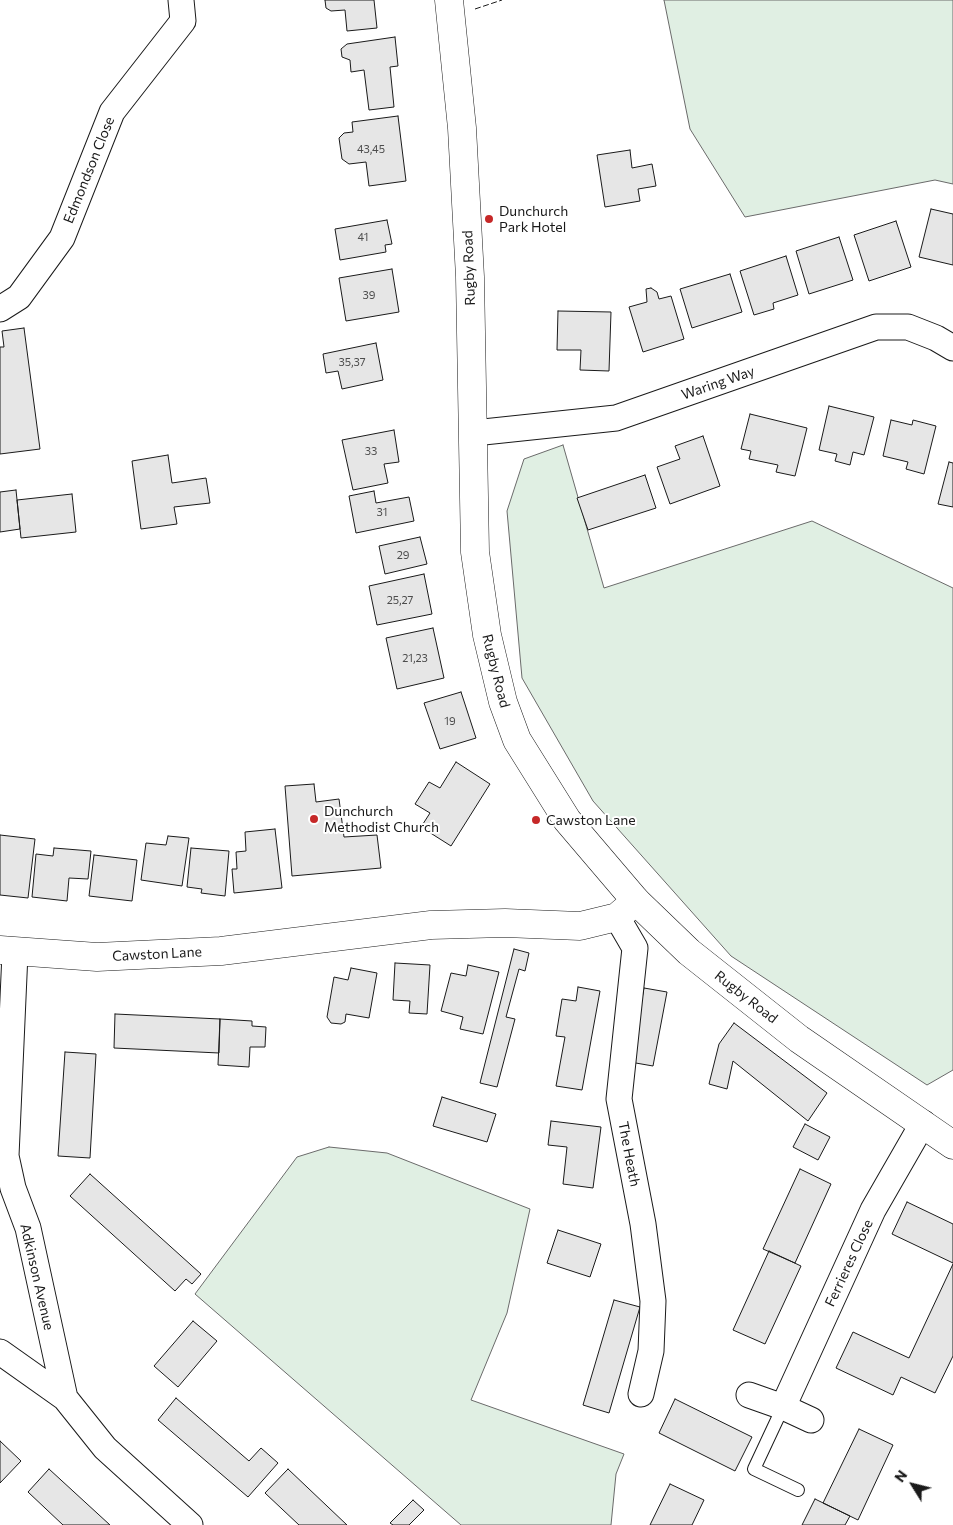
<!DOCTYPE html>
<html>
<head>
<meta charset="utf-8">
<style>
  body { margin:0 }
  #map { position:relative; width:953px; height:1525px; overflow:hidden; background:#fff; font-family:Commissioner,sans-serif }
  canvas { display:block }
  .north { position:absolute; left:888px; top:1460px; width:50px; height:50px; -webkit-text-stroke:4px #fff; paint-order:stroke; rotate:306deg; font-size:14px; font-weight:700; line-height:20px; text-align:center; color:#1a1a1a }
  .north::after { content:''; display:block; margin:auto; width:18px; height:22px; background:#1a1a1a; clip-path:polygon(50% 0,100% 100%,50% 72%,0 100%) }
</style>
</head>
<body>
<div id="map">
<canvas width="953" height="1525"></canvas>
<div class="north">N</div>
</div>
<script>
const ctx = document.querySelector('canvas').getContext('2d');
ctx.lineJoin = 'round';
function fillPath(path, color) { ctx.fillStyle = color; ctx.fill(path, 'evenodd'); }
const toPath = rows => new Path2D(rows.map(r => 'M' + r).join(''));
function stroke(path, color, width, dash) { ctx.strokeStyle = color; ctx.lineWidth = width; ctx.lineCap = dash ? 'butt' : 'round'; ctx.setLineDash(dash || []); ctx.stroke(path); }
function drawText(font, color, halo, rows, align = 'center') {
  ctx.font = font + ' Commissioner,sans-serif'; ctx.lineWidth = 4; ctx.setLineDash([]); ctx.textBaseline = 'middle'; ctx.strokeStyle = halo; ctx.fillStyle = color; for (const [text, x, y, turn = 0] of rows) {
    ctx.save(); ctx.translate(x, y); ctx.rotate((+turn || 0) * Math.PI / 180); ctx.textAlign = isNaN(turn) ? turn : align; if (halo) ctx.strokeText(text, 0, 0); ctx.fillText(text, 0, 0); ctx.restore();
  }
}
const green = toPath([
  [664,0,953,0,953,184,935,180,745,217,690,129,664,0],
  [563,445,604,588,812,521,953,588,953,1070,927,1085,731,956,593,801,522,678,507,511,524,459,563,445],
  [329,1147,387,1153,530,1209,507,1313,471,1400,624,1454,616,1474,611,1525,461,1525,195,1294,297,1157,329,1147]
]);
const building = toPath([
  [325,0,374,0,377,28,347,31,345,10,331,11,326,8,325,0],
  [395,37,398,66,390,67,394,107,369,110,364,70,351,72,350,60,342,57,341,49,347,44,395,37],
  [398,116,406,181,369,186,366,162,349,164,342,159,339,138,344,133,353,132,352,122,398,116],
  [630,150,632,168,652,164,656,186,638,189,640,201,605,207,597,155,630,150],
  [931,209,953,214,953,265,919,257,931,209],
  [387,220,392,244,385,245,386,252,340,260,335,229,387,220],
  [896,221,911,267,869,281,854,235,896,221],
  [839,237,853,280,809,294,796,251,839,237],
  [786,256,798,295,773,303,774,309,754,315,740,271,786,256],
  [392,269,399,312,346,321,339,278,392,269],
  [730,274,742,312,692,328,680,289,730,274],
  [651,288,657,292,659,299,671,296,684,339,643,352,629,307,647,302,646,289,651,288],
  [558,311,611,312,609,371,580,370,581,350,557,350,558,311],
  [24,328,40,449,0,454,0,347,4,347,2,331,24,328],
  [376,343,383,380,342,389,338,371,326,373,323,354,376,343],
  [829,406,874,417,864,455,853,452,850,465,835,461,837,454,819,450,829,406],
  [750,414,807,428,795,476,776,472,778,465,749,459,751,451,741,449,750,414],
  [891,420,912,425,913,420,936,426,924,474,906,469,908,462,883,456,891,420],
  [394,430,399,462,384,464,388,483,353,490,342,440,394,430],
  [703,436,720,486,670,504,657,467,680,459,675,446,703,436],
  [168,455,172,483,206,478,210,503,174,507,177,524,141,529,132,461,168,455],
  [949,462,953,463,953,507,938,504,949,462],
  [645,475,656,508,588,530,577,498,645,475],
  [16,490,20,529,0,532,0,492,16,490],
  [374,491,376,503,409,497,414,521,356,533,349,496,374,491],
  [72,494,76,532,21,538,17,500,72,494],
  [420,537,427,564,385,574,379,546,420,537],
  [424,574,432,614,377,625,369,586,424,574],
  [433,628,444,678,397,689,386,638,433,628],
  [461,692,476,738,440,749,424,703,461,692],
  [456,762,490,784,451,846,421,827,430,813,415,804,429,782,440,788,456,762],
  [314,784,316,802,339,799,344,837,377,835,381,868,292,876,285,786,314,784],
  [275,829,282,888,234,893,232,869,237,869,236,852,246,851,245,832,275,829],
  [0,835,35,839,28,898,0,895,0,835],
  [168,836,189,838,182,886,141,880,146,843,166,845,168,836],
  [54,848,91,851,88,879,69,878,67,901,32,897,36,854,53,856,54,848],
  [191,848,229,851,225,896,201,893,202,889,187,887,191,848],
  [94,855,137,860,132,901,89,896,94,855],
  [514,949,529,953,525,971,519,969,506,1017,515,1019,497,1087,480,1083,514,949],
  [395,963,430,965,427,1014,409,1013,410,1001,393,1000,395,963],
  [468,965,499,972,483,1034,460,1029,463,1017,441,1011,451,973,466,976,468,965],
  [351,968,377,973,369,1018,346,1014,345,1022,341,1024,331,1023,327,1017,334,977,348,980,351,968],
  [578,987,600,991,582,1090,556,1086,565,1037,556,1036,562,999,576,1001,578,987],
  [644,988,667,992,653,1066,630,1062,644,988],
  [115,1014,220,1019,219,1053,114,1048,115,1014],
  [220,1019,252,1021,252,1026,266,1027,265,1047,250,1047,249,1067,218,1065,220,1019],
  [734,1023,827,1093,808,1121,733,1061,727,1089,709,1084,719,1044,734,1023],
  [65,1052,96,1054,90,1158,58,1156,65,1052],
  [442,1097,496,1114,487,1142,433,1126,442,1097],
  [551,1121,601,1127,593,1188,563,1184,567,1147,548,1145,551,1121],
  [805,1124,830,1137,818,1160,793,1147,805,1124],
  [800,1169,831,1184,795,1263,763,1249,800,1169],
  [90,1174,201,1274,192,1284,186,1279,175,1291,70,1196,90,1174],
  [907,1202,953,1224,953,1263,892,1234,907,1202],
  [558,1230,601,1244,590,1277,547,1263,558,1230],
  [769,1251,801,1266,765,1344,733,1330,769,1251],
  [953,1264,953,1356,935,1393,901,1377,893,1395,836,1368,853,1332,909,1358,953,1264],
  [614,1300,640,1307,609,1413,583,1405,614,1300],
  [193,1321,217,1341,178,1387,154,1366,193,1321],
  [176,1398,249,1461,261,1448,278,1463,248,1497,158,1420,176,1398],
  [675,1399,752,1437,735,1471,659,1433,675,1399],
  [859,1429,893,1445,858,1520,823,1503,859,1429],
  [0,1441,21,1461,0,1483,0,1441],
  [49,1469,110,1525,63,1525,28,1492,49,1469],
  [288,1469,347,1525,299,1525,265,1493,288,1469],
  [670,1484,704,1500,692,1525,650,1525,670,1484],
  [815,1499,850,1516,845,1525,802,1525,815,1499],
  [413,1500,424,1510,409,1525,393,1525,390,1523,413,1500]
]);
const service = toPath([
  [783,1407,754,1469,798,1490]
]);
const minor = toPath([
  [0,309,19,297,62,238,112,112,183,21,181,0],
  [474,433,616,418,876,327,908,327,936,338,953,348],
  [617,917,635,948,619,1099,643,1224,653,1301,651,1351,641,1394],
  [15,953,6,1156,13,1188,28,1228,65,1398,105,1448,190,1525],
  [0,1352,65,1398],
  [749,1395,783,1407,811,1420],
  [783,1407,873,1210,923,1123]
]);
const tertiary = toPath([
  [0,950,97,957,221,951,431,925,505,923,580,926,617,917,636,901]
]);
const primary = toPath([
  [449,0,462,128,470,277,475,552,487,635,503,702,517,740,567,820,636,901,689,952,799,1039,953,1145]
]);
const fence = toPath([
  [475,9,502,0]
]);
const markers = [
  [489,219,5,"#c62828"],
  [314,819,5,"#c62828"],
  [536,820,5,"#c62828"]
];
const numberNames = [
  ["43,45",371,149],
  ["41",363,237],
  ["39",369,295],
  ["35,37",352,362],
  ["33",371,451],
  ["31",382,512],
  ["29",403,555],
  ["25,27",400,600],
  ["21,23",415,658],
  ["19",450,721]
];
const streetNames = [
  ["Edmondson Close",89,170,-68],
  ["Rugby Road",469,268,-92],
  ["Waring Way",718,383,-19],
  ["Rugby Road",496,671,76],
  ["Cawston Lane",157,954,-3],
  ["Rugby Road",746,997,38],
  ["The Heath",629,1154,79],
  ["Ferrieres Close",849,1263,-65],
  ["Adkinson Avenue",37,1277,77]
];
const poiNames = [
  ["Dunchurch",499,211],
  ["Park Hotel",499,227],
  ["Dunchurch",324,811],
  ["Methodist Church",324,827],
  ["Cawston Lane",546,820]
];
fillPath(green, '#e0efe3');
stroke(green, '#6a6a6a', 1);
fillPath(building, '#e6e6e6');
stroke(building, '#1a1a1a', 1);
stroke(service, '#1a1a1a', 14);
stroke(minor, '#1a1a1a', 27);
stroke(tertiary, '#1a1a1a', 29);
stroke(primary, '#1a1a1a', 29);
stroke(service, '#fff', 12);
stroke(minor, '#fff', 25);
stroke(tertiary, '#fff', 28);
stroke(primary, '#fff', 28);
stroke(fence, '#1a1a1a', 1, [6, 2.5]);
for (const [x, y, r, color] of markers) { const dot = new Path2D(); dot.arc(x, y, r, 0, 2 * Math.PI); ctx.fillStyle = color; ctx.fill(dot); stroke(dot, '#fff', 2); }
drawText('11px', '#4d4d4d', null, numberNames);
drawText('14px', '#1a1a1a', '#fff', streetNames);
drawText('14px', '#1a1a1a', '#fff', poiNames, 'left');
</script>
</body>
</html>
